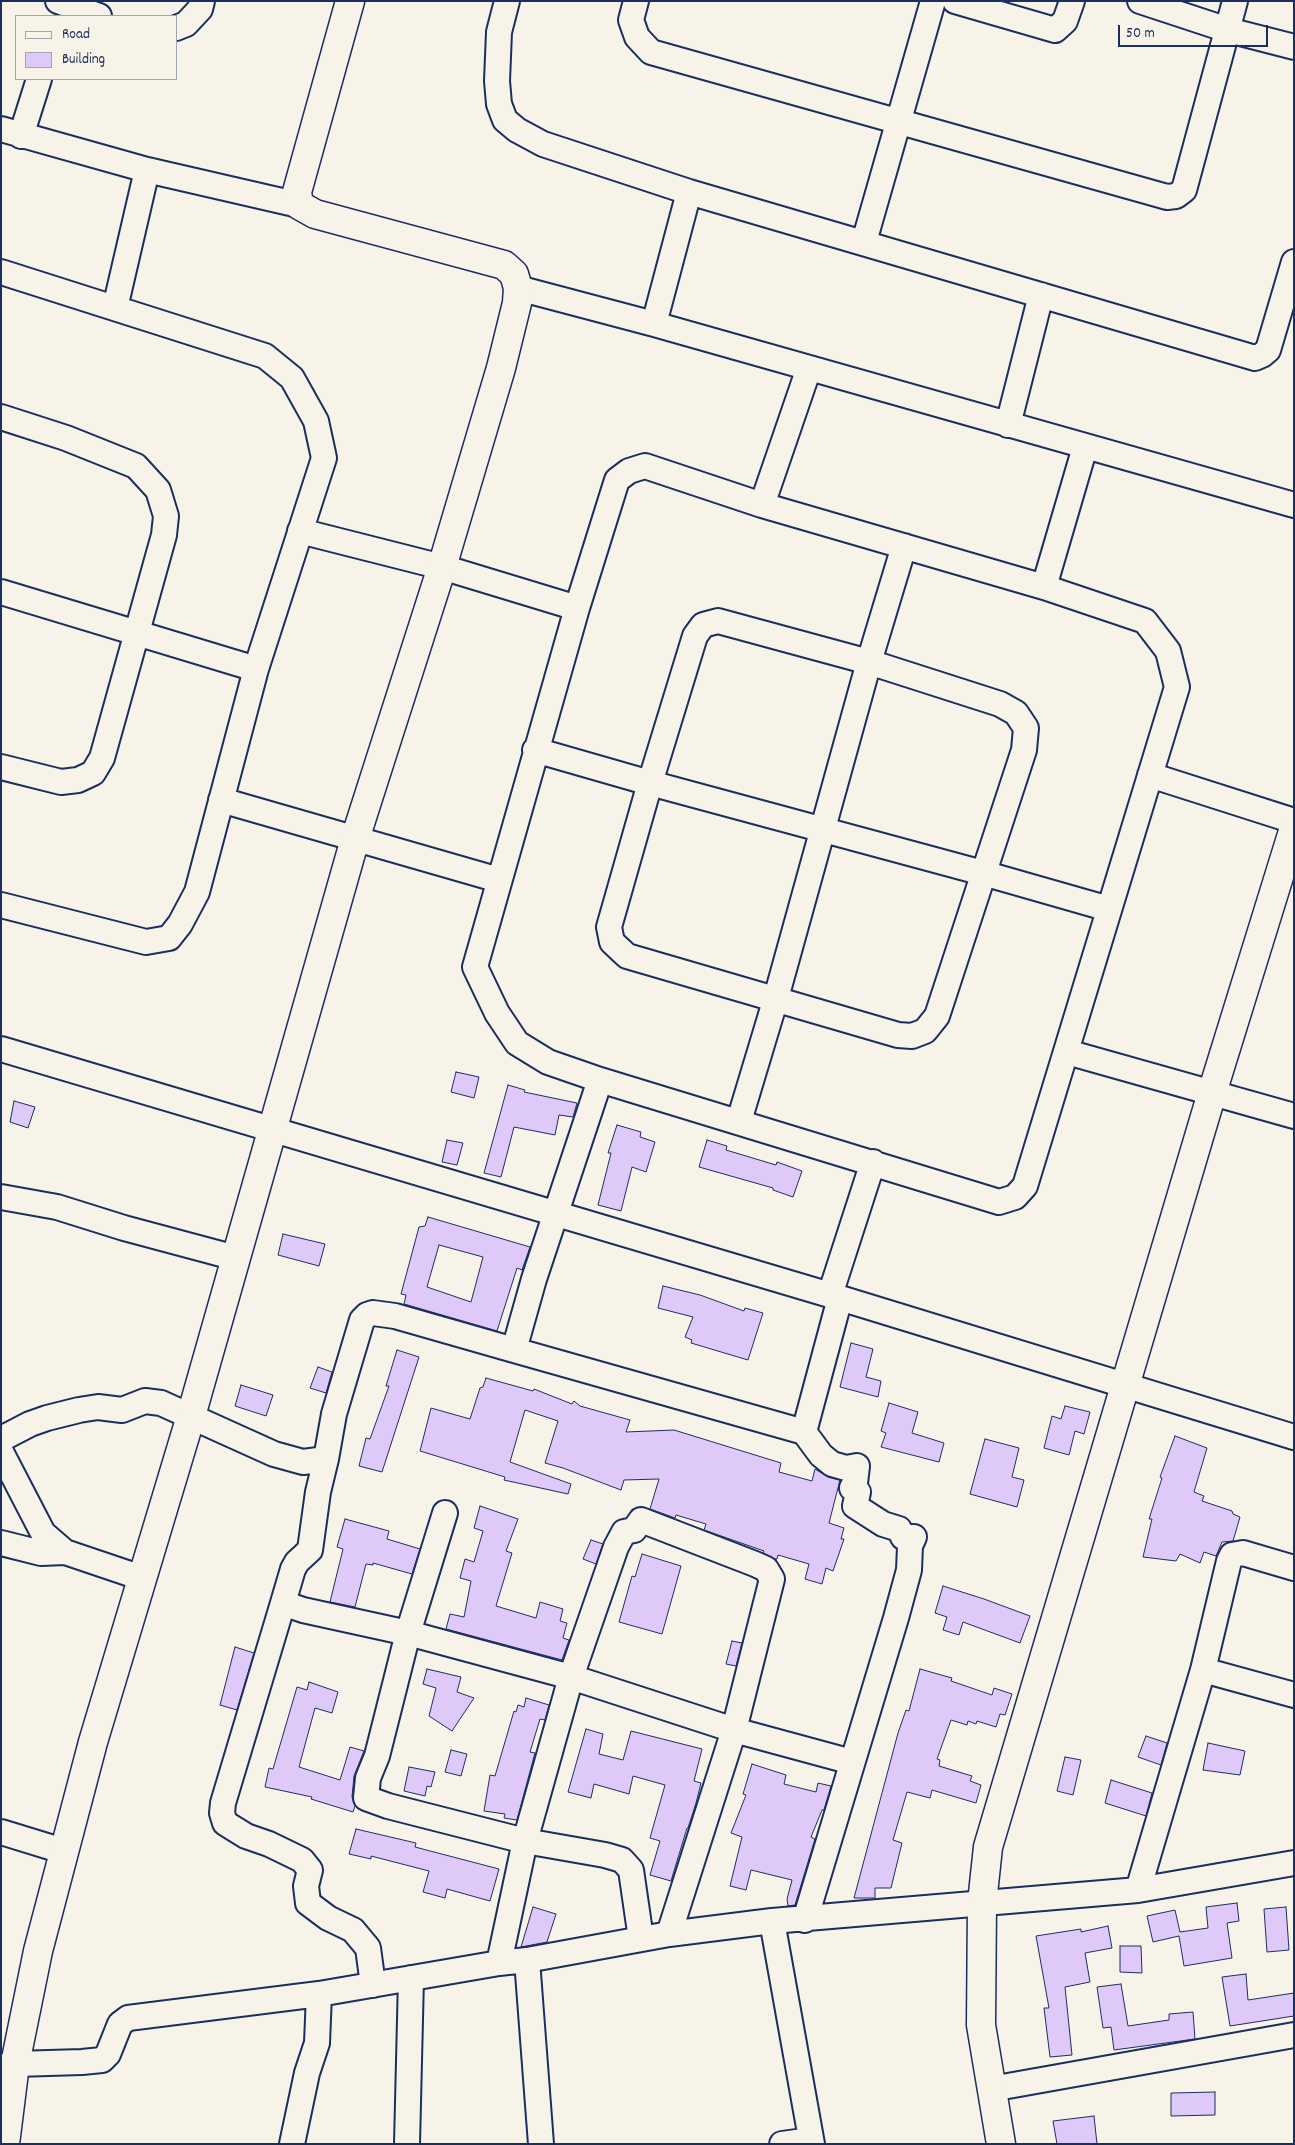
<!DOCTYPE html>
<html>
<head>
<meta charset="utf-8">
<style>
  body { margin:0 }
  #map { position:relative; width:1295px; height:2145px; overflow:hidden; background:#f7f3e8; font-family:Dekko,sans-serif }
  canvas { display:block }
  .frame { position:absolute; inset:0; border:2px solid #1b2f5e; pointer-events:none }
  .legend { position:absolute; left:15px; top:15px; width:162px; height:65px; box-sizing:border-box; background:#f7f3e8; border:1px solid #9fa5b1; margin:0; padding:6px 9px; list-style:none; font-size:15px; color:#1b2f5e }
  .legend li { display:flex; align-items:center; gap:10px; height:25px }
  .legend b { width:25px; border:1px solid #9fa5b1 }
  .scale { position:absolute; left:1118px; top:25px; width:150px; height:22px; box-sizing:border-box; border:2px solid #1b2f5e; border-top:0; padding-left:6px; font-size:15px; line-height:18px; white-space:nowrap; color:#1b2f5e; -webkit-text-stroke:4px #f7f3e8; paint-order:stroke }
</style>
</head>
<body>
<div id="map">
<canvas width="1295" height="2145"></canvas>
<div class="frame"></div>
<ul class="legend">
<li><b style="height:6px;background:#f7f3e8"></b>Road</li>
<li><b style="height:14px;background:#dfc9f9"></b>Building</li>
</ul>
<div class="scale">50 m</div>
</div>
<script>
const ctx = document.querySelector('canvas').getContext('2d');
ctx.lineJoin = 'round';
function fillPath(path, color) { ctx.fillStyle = color; ctx.fill(path, 'evenodd'); }
const toPath = rows => new Path2D(rows.map(r => 'M' + r).join(''));
function stroke(path, color, width, dash) { ctx.strokeStyle = color; ctx.lineWidth = width; ctx.lineCap = dash ? 'butt' : 'round'; ctx.setLineDash(dash || []); ctx.stroke(path); }
const building = toPath([
  [456,1072,479,1077,474,1098,451,1092,456,1072],
  [508,1085,525,1090,524,1092,577,1103,573,1117,559,1115,555,1135,514,1127,501,1177,484,1173,508,1085],
  [14,1101,35,1107,28,1128,10,1122,14,1101],
  [617,1125,641,1132,640,1137,655,1142,646,1172,632,1167,621,1211,598,1205,611,1153,608,1153,617,1125],
  [447,1140,463,1143,457,1165,442,1162,447,1140],
  [707,1140,727,1146,726,1150,776,1165,777,1162,802,1171,793,1197,773,1190,773,1188,699,1167,707,1140],
  [428,1217,530,1247,522,1270,517,1268,497,1331,404,1304,406,1295,401,1294,419,1227,425,1226,428,1217],
  [439,1245,483,1257,471,1302,427,1287,439,1245],
  [283,1234,325,1244,319,1266,278,1255,283,1234],
  [663,1286,700,1295,744,1311,745,1308,763,1313,748,1360,691,1343,692,1340,685,1337,693,1317,658,1308,663,1286],
  [851,1343,873,1349,866,1377,881,1381,878,1397,840,1387,851,1343],
  [397,1350,419,1357,382,1472,359,1466,366,1438,370,1439,389,1386,386,1386,397,1350],
  [318,1367,332,1372,326,1393,310,1388,318,1367],
  [486,1378,533,1391,534,1389,572,1404,574,1401,580,1406,630,1420,626,1432,674,1430,781,1463,779,1472,812,1481,815,1469,828,1477,840,1480,829,1523,844,1528,841,1539,844,1539,833,1571,826,1568,822,1584,805,1579,809,1564,778,1555,777,1559,774,1559,763,1553,764,1551,704,1530,706,1524,676,1515,675,1518,650,1509,659,1479,624,1480,621,1490,563,1468,545,1463,558,1421,525,1410,510,1462,571,1484,568,1494,504,1480,505,1477,420,1451,431,1408,470,1419,480,1388,483,1387,486,1378],
  [241,1385,273,1395,266,1416,235,1406,241,1385],
  [889,1403,918,1412,912,1433,944,1443,939,1462,881,1447,886,1433,881,1431,889,1403],
  [1065,1406,1090,1412,1084,1434,1075,1431,1069,1455,1044,1448,1052,1416,1061,1419,1065,1406],
  [1175,1436,1207,1448,1194,1492,1204,1496,1202,1501,1232,1511,1233,1514,1240,1517,1233,1541,1222,1542,1216,1556,1204,1552,1200,1563,1180,1554,1176,1561,1143,1557,1152,1519,1149,1519,1162,1478,1160,1477,1175,1436],
  [985,1439,1019,1448,1012,1477,1024,1480,1017,1507,970,1494,985,1439],
  [480,1506,518,1519,506,1551,512,1553,496,1606,536,1618,540,1602,563,1609,560,1621,567,1623,563,1638,569,1640,562,1660,446,1629,450,1614,464,1617,471,1581,460,1578,465,1559,474,1562,483,1531,474,1528,480,1506],
  [345,1519,389,1531,387,1539,420,1549,412,1574,373,1563,373,1565,366,1564,355,1607,330,1602,343,1549,337,1547,345,1519],
  [591,1540,603,1544,596,1564,583,1559,591,1540],
  [642,1554,681,1566,662,1634,619,1622,632,1576,635,1577,642,1554],
  [943,1586,984,1599,1030,1616,1020,1643,963,1622,959,1635,943,1630,947,1617,935,1613,943,1586],
  [732,1641,742,1643,736,1666,726,1664,732,1641],
  [235,1647,254,1653,237,1710,220,1705,235,1647],
  [427,1669,461,1677,457,1692,474,1698,452,1731,429,1716,436,1688,423,1684,427,1669],
  [920,1669,952,1678,951,1681,992,1695,994,1688,1012,1694,1005,1715,1000,1714,996,1727,977,1721,976,1724,968,1721,967,1725,951,1720,937,1759,940,1760,939,1766,972,1776,970,1781,981,1785,976,1803,932,1790,930,1798,907,1792,893,1840,902,1843,891,1888,875,1888,875,1898,854,1898,898,1733,906,1710,909,1711,920,1669],
  [309,1682,338,1692,332,1713,315,1708,299,1767,340,1780,350,1747,364,1751,354,1776,352,1797,355,1806,353,1812,311,1799,312,1797,265,1787,269,1768,273,1769,297,1687,307,1690,309,1682],
  [526,1698,549,1705,545,1720,540,1719,530,1752,535,1753,517,1820,504,1818,505,1814,484,1811,490,1775,495,1776,514,1711,516,1712,518,1705,524,1707,526,1698],
  [586,1729,603,1734,599,1754,623,1760,631,1731,702,1749,694,1781,701,1783,696,1803,688,1828,687,1828,671,1881,650,1875,660,1841,650,1838,665,1785,633,1776,629,1794,594,1784,591,1798,568,1792,586,1729],
  [1146,1736,1167,1743,1161,1765,1138,1757,1146,1736],
  [1208,1743,1245,1751,1240,1775,1203,1770,1208,1743],
  [451,1750,467,1754,461,1776,445,1772,451,1750],
  [1065,1757,1081,1760,1073,1795,1057,1791,1065,1757],
  [752,1764,786,1775,784,1784,816,1792,818,1783,831,1786,824,1810,822,1810,811,1837,815,1839,795,1905,788,1906,787,1899,792,1880,751,1870,746,1890,730,1886,742,1837,731,1833,746,1795,743,1794,752,1764],
  [409,1767,435,1772,431,1787,427,1786,425,1796,404,1791,409,1767],
  [1111,1780,1152,1793,1146,1816,1105,1803,1111,1780],
  [356,1829,416,1843,415,1847,499,1869,490,1901,447,1889,445,1898,423,1892,429,1871,371,1856,371,1859,349,1854,356,1829],
  [1237,1903,1239,1921,1227,1923,1232,1958,1184,1966,1179,1936,1153,1942,1147,1916,1175,1910,1180,1932,1208,1928,1206,1907,1237,1903],
  [533,1907,556,1914,547,1942,521,1947,533,1907],
  [1286,1907,1289,1950,1267,1952,1264,1909,1286,1907],
  [1108,1926,1112,1948,1085,1953,1090,1982,1065,1987,1072,2055,1050,2057,1044,2008,1049,2008,1036,1936,1081,1929,1081,1932,1108,1926],
  [1120,1946,1141,1946,1142,1973,1120,1972,1120,1946],
  [1246,1974,1248,2000,1294,1993,1294,2016,1230,2026,1222,1977,1246,1974],
  [1121,1984,1128,2026,1169,2020,1169,2014,1193,2012,1195,2039,1114,2050,1111,2027,1103,2028,1097,1987,1121,1984],
  [1215,2092,1215,2115,1171,2116,1171,2093,1215,2092],
  [1094,2116,1097,2144,1057,2144,1053,2121,1094,2116]
]);
const minor = toPath([
  [58,1,99,16],
  [507,1,499,32,497,81,499,104,505,120,517,130,543,144,689,192,1255,358,1262,355,1268,350,1294,262],
  [636,1,631,20,637,37,651,52,1167,197,1176,196,1184,190,1235,1],
  [955,1,1055,30,1065,21,1072,1],
  [1140,1,1228,30,1294,47],
  [176,28,186,24,200,9,202,1],
  [1,129,147,170,299,205],
  [21,136,39,79],
  [864,242,933,1],
  [1,272,265,356,292,378,316,421,324,458,256,669,197,892,180,924,169,938,146,942,1,905],
  [518,288,654,324,1294,505],
  [115,308,147,170],
  [654,324,689,192],
  [1,417,66,438,136,466,158,490,166,516,164,535,102,758,93,773,78,780,61,782,1,767],
  [1008,425,1041,295],
  [762,505,809,368],
  [300,531,442,567,577,608,475,967,497,1013,517,1043,548,1062,600,1080,999,1202,1015,1197,1025,1186,1177,687,1168,651,1145,621,1044,587,762,505,645,466,629,471,617,480,577,608],
  [1044,587,1085,447],
  [1,592,256,669],
  [718,621,869,662,1000,704,1016,713,1026,728,1024,750,937,1016,925,1031,912,1036,898,1035,627,956,612,942,609,927,650,783,695,636,703,625,718,621],
  [535,750,650,783,983,873,1109,909],
  [1150,775,1294,821],
  [221,800,499,880],
  [1,1049,840,1298,1294,1437],
  [1067,1052,1294,1116],
  [739,1121,776,998,869,662,904,546],
  [1,1197,57,1207,124,1228,236,1258],
  [830,1295,873,1162],
  [514,1350,804,1432,821,1455,832,1464,846,1468,857,1466,855,1483,852,1488,858,1492,855,1506,883,1524,899,1529,903,1537,914,1537,910,1546,909,1570,896,1618,805,1920],
  [804,1432,840,1298],
  [1,1439,30,1424,47,1418,79,1410,98,1407,122,1410,145,1401,161,1403,274,1454,303,1462,326,1459,334,1414,362,1320,367,1315,373,1313,395,1316,514,1350,534,1279,600,1080],
  [1,1452,43,1533,65,1552,142,1578],
  [326,1459,318,1492,310,1550,297,1562,293,1569,283,1603,303,1610,408,1633,571,1677,734,1730,852,1762],
  [445,1513,408,1633,377,1756,368,1778,366,1798,388,1806,525,1841,605,1855,622,1860,631,1870,641,1939],
  [1,1543,41,1553,65,1552],
  [283,1603,223,1803,222,1813,225,1823,246,1836,269,1844,302,1860,310,1870,306,1886,308,1903,328,1918,353,1930,368,1948,373,1985],
  [1203,1670,1294,1695],
  [1,1832,63,1851],
  [1138,1890,1203,1670,1229,1561,1232,1555,1243,1553,1294,1568],
  [772,1921,812,2144],
  [527,1960,541,2144],
  [499,1963,525,1841,571,1677,616,1547,624,1532,634,1530,641,1520,755,1564,766,1569,772,1579,734,1730,669,1934],
  [1,2067,15,2064,82,2062,102,2060,108,2054,120,2024,128,2018,319,1994,499,1963,527,1960,669,1934,772,1921,1138,1890,1294,1863],
  [991,2089,1294,2035],
  [292,2144,307,2073,317,2043,319,1994],
  [407,2144,411,1978],
  [782,2144,811,2140]
]);
const tertiary = toPath([
  [5,2144,15,2064,38,1951,93,1742,191,1416,355,839,442,567,501,368,517,303,518,288,514,274,504,265,315,214,299,205,297,192,350,1],
  [1001,2144,981,2025,982,1903,988,1847,1212,1093,1294,828]
]);
fillPath(building, '#dfc9f9');
stroke(building, '#1b2f5e', 1);
stroke(minor, '#1b2f5e', 28);
stroke(tertiary, '#1b2f5e', 31);
stroke(minor, '#f7f3e8', 24);
stroke(tertiary, '#f7f3e8', 28);
</script>
</body>
</html>
